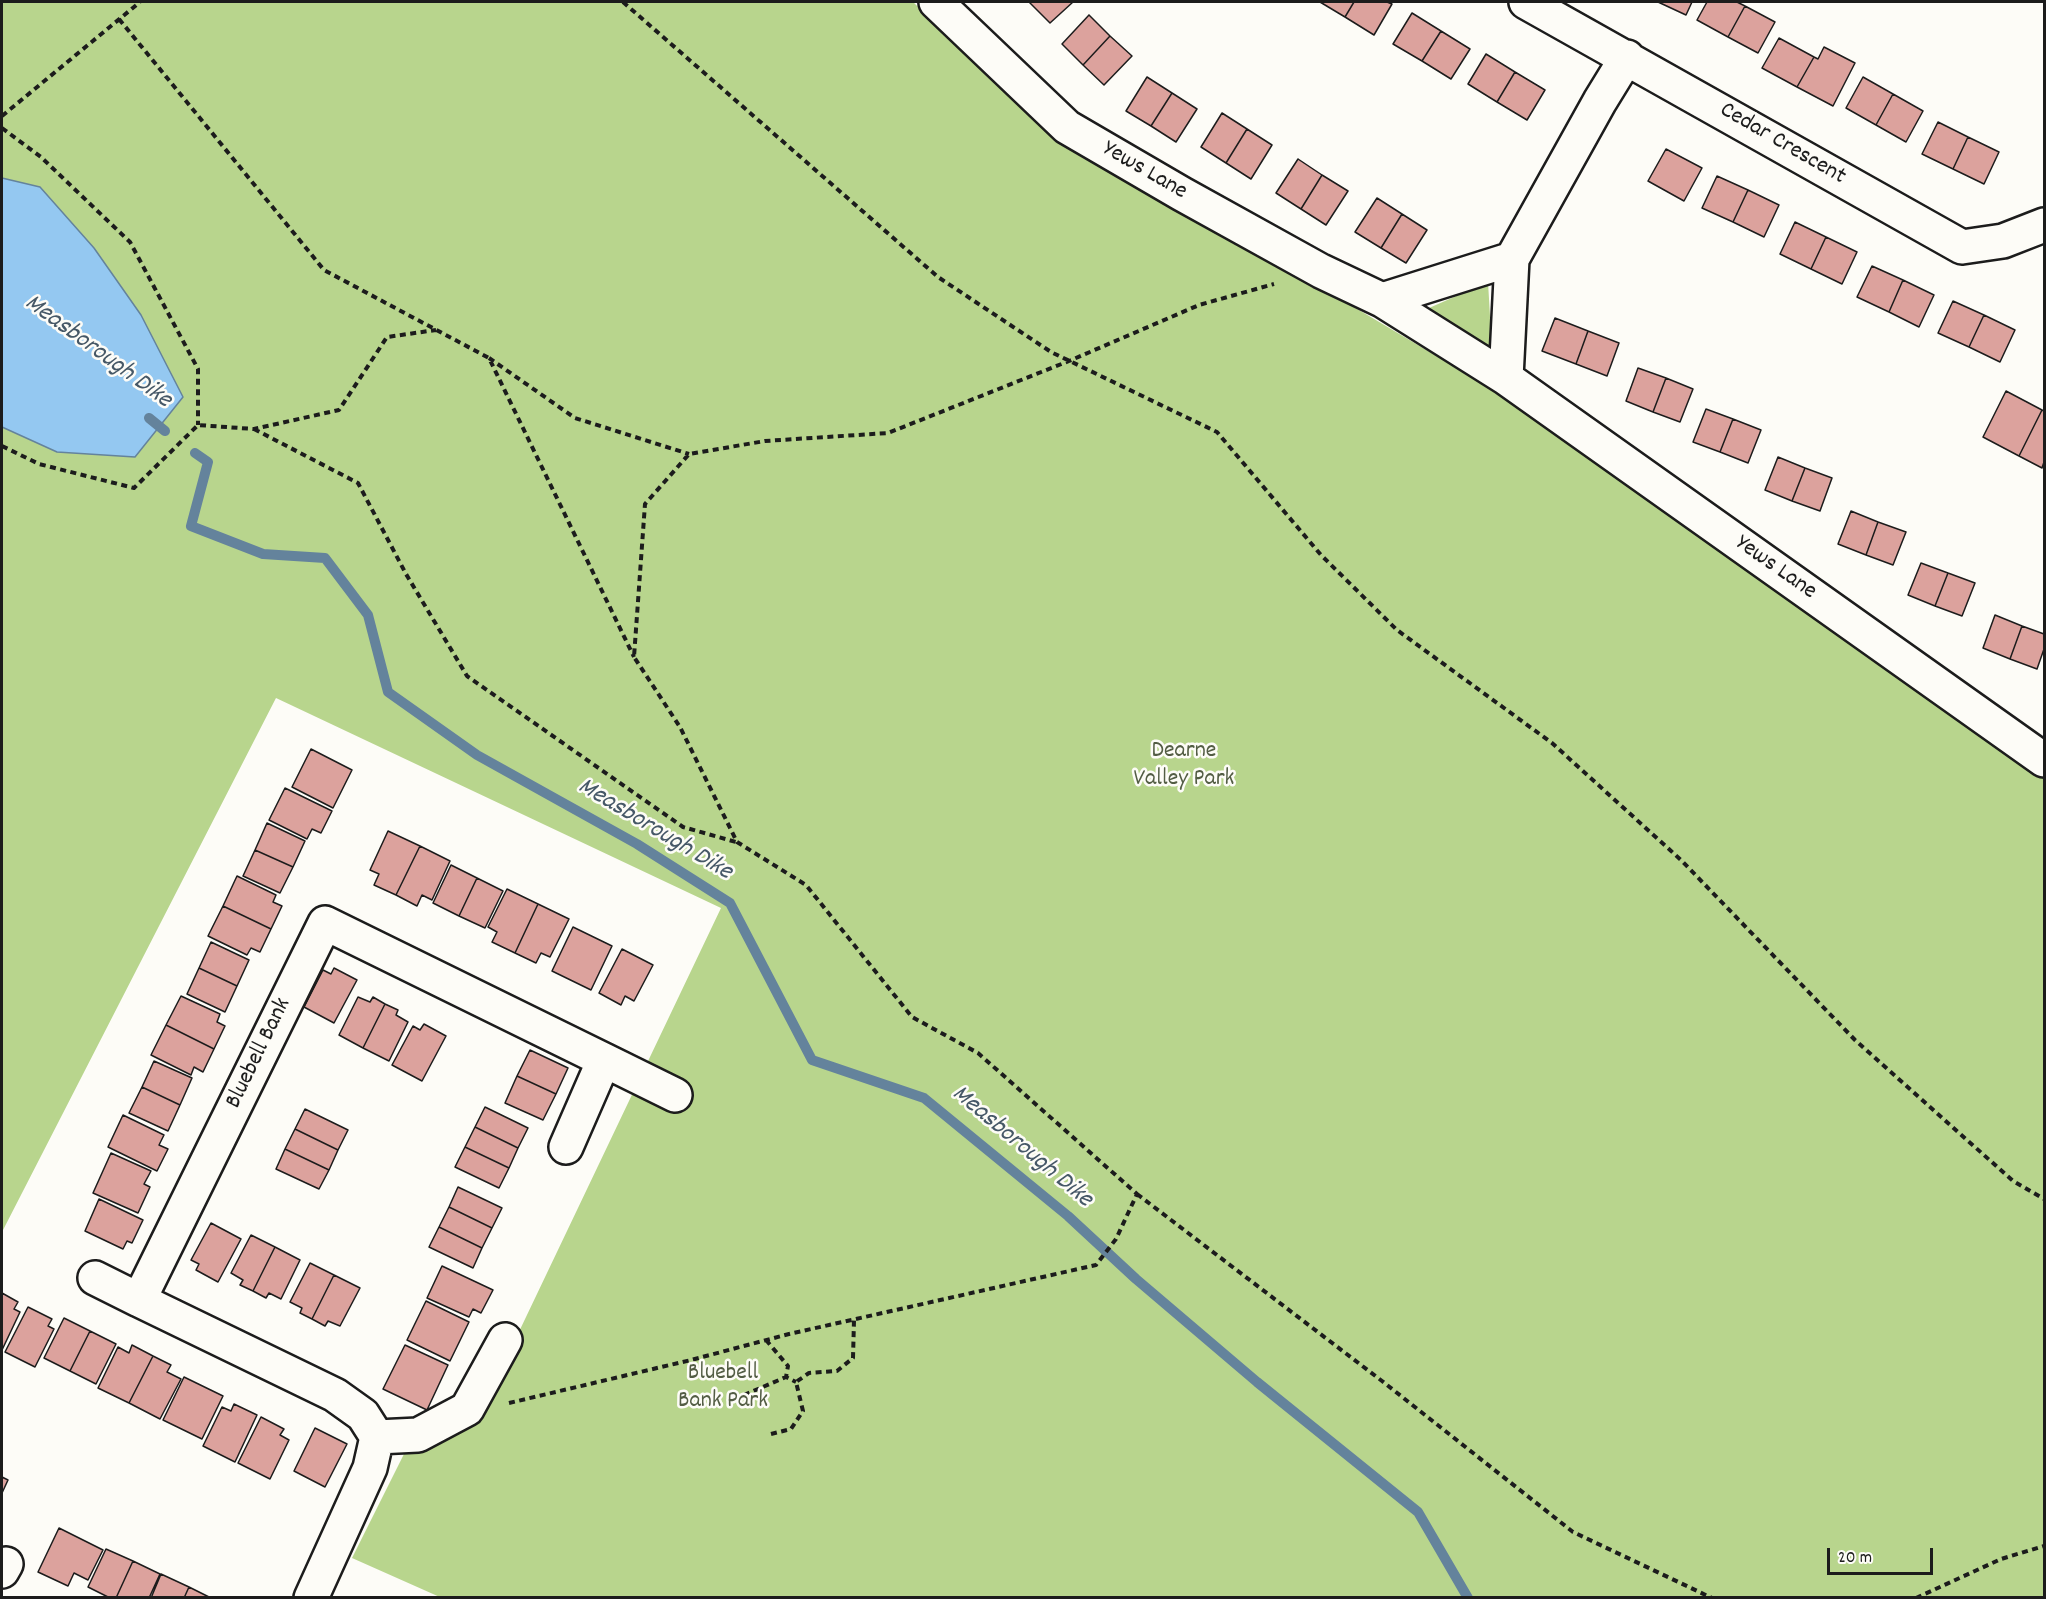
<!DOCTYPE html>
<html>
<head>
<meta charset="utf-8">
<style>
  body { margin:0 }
  #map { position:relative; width:2046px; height:1599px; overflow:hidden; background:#fdfcf7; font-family:Dekko,sans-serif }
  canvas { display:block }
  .frame { position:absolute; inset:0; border:3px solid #1c1c1c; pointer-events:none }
  .scale { position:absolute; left:1827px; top:1548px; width:106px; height:27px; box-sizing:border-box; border:3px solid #1c1c1c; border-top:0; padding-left:8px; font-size:18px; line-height:21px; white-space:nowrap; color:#1c1c1c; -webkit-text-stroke:4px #fdfcf7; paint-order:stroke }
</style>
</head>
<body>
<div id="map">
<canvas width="2046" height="1599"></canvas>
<div class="frame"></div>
<div class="scale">20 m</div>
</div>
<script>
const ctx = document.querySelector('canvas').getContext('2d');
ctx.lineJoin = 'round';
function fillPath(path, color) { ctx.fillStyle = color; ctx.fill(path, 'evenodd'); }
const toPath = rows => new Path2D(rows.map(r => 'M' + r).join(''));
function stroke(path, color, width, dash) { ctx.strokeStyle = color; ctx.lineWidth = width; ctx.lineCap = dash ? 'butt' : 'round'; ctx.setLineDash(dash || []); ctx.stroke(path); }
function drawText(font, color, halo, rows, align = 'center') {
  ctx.font = font + ' Dekko,sans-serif'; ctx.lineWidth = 5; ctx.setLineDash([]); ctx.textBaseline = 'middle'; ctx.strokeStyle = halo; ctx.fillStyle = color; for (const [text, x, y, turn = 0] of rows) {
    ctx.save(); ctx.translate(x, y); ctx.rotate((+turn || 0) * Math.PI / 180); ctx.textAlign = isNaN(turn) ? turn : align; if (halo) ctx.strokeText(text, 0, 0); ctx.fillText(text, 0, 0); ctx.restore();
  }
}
const green = toPath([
  [2,2,913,2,1059,141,1359,310,1519,405,2044,776,2044,1597,442,1598,352,1558,405,1452,447,1439,485,1403,721,908,276,698,2,1232],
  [1488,282,1492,350,1420,312]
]);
const water = toPath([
  [2,178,40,187,94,248,141,315,183,397,135,457,57,452,2,427,2,178]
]);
const stream = toPath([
  [149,418,165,431],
  [195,453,208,462,191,526,263,554,325,558,368,615,388,692,477,755,637,844,730,903,812,1060,924,1098,1068,1216,1136,1279,1257,1382,1418,1512,1468,1598]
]);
const building = toPath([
  [1029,2,1073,2,1050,23,1029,2],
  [1320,2,1354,2,1345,17,1320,2],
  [1354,2,1387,2,1392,4,1374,35,1345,17,1354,2],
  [1658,2,1692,2,1686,15,1658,2],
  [1707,2,1737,2,1745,6,1728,37,1697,20,1707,2],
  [1745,6,1775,22,1758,53,1728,37,1745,6],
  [1412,13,1441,31,1422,61,1393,44,1412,13],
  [1089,15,1110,36,1083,65,1062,44,1089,15],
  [1441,31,1470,49,1451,79,1422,61,1441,31],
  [1110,36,1132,56,1104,85,1083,65,1110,36],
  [1779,38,1814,57,1797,87,1762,68,1779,38],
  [1824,47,1855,63,1833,106,1797,87,1814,57,1818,59,1824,47],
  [1486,54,1515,72,1497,102,1468,84,1486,54],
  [1515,72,1545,90,1527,120,1497,102,1515,72],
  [1147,77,1172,93,1151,126,1126,111,1147,77],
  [1863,77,1893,94,1876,125,1846,108,1863,77],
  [1172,93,1197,109,1176,142,1151,126,1172,93],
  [1893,94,1923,111,1906,142,1876,125,1893,94],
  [1222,113,1247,129,1226,163,1201,147,1222,113],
  [1938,122,1968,137,1953,169,1922,154,1938,122],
  [1247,129,1272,145,1251,179,1226,163,1247,129],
  [1968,137,1999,152,1984,184,1953,169,1968,137],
  [1666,149,1702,168,1684,201,1648,181,1666,149],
  [1298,159,1322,175,1301,209,1276,193,1298,159],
  [1322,175,1348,191,1326,225,1301,209,1322,175],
  [1717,176,1748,190,1733,222,1702,208,1717,176],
  [1748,190,1779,205,1764,237,1733,222,1748,190],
  [1377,198,1402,214,1381,248,1355,232,1377,198],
  [1402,214,1427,230,1406,263,1381,248,1402,214],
  [1795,222,1826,237,1811,269,1780,254,1795,222],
  [1826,237,1857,252,1842,284,1811,269,1826,237],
  [1872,266,1903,280,1889,312,1857,297,1872,266],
  [1903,280,1934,295,1919,327,1889,312,1903,280],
  [1953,301,1984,315,1969,347,1938,333,1953,301],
  [1984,315,2015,330,2000,362,1969,347,1984,315],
  [1555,318,1588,331,1576,364,1542,351,1555,318],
  [1588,331,1619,343,1607,376,1576,364,1588,331],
  [1638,368,1666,378,1653,412,1626,401,1638,368],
  [1666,378,1693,389,1680,422,1653,412,1666,378],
  [2006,391,2042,410,2019,456,1983,437,2006,391],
  [1706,409,1733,419,1720,452,1693,442,1706,409],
  [2042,410,2044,411,2044,462,2042,468,2019,456,2042,410],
  [1733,419,1761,430,1748,463,1720,452,1733,419],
  [1778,457,1805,468,1792,501,1765,490,1778,457],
  [1805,468,1832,478,1820,511,1792,501,1805,468],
  [1851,511,1878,522,1866,555,1838,544,1851,511],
  [1878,522,1906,532,1893,565,1866,555,1878,522],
  [1921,563,1948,573,1935,606,1908,595,1921,563],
  [1948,573,1975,583,1962,616,1935,606,1948,573],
  [1995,615,2022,626,2010,659,1983,648,1995,615],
  [2022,626,2044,634,2044,649,2037,669,2010,659,2022,626],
  [311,749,352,770,333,808,292,787,311,749],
  [285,788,332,811,321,833,312,829,307,839,269,820,285,788],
  [267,823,305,841,293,867,255,850,267,823],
  [388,831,420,846,396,895,374,885,379,874,370,870,388,831],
  [420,846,450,861,432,900,422,895,417,906,396,895,420,846],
  [255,850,293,867,280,893,243,876,255,850],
  [451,865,477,878,459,916,433,903,451,865],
  [237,876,276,895,273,902,282,906,271,929,223,906,237,876],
  [477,878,503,891,485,928,459,916,477,878],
  [507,889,538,904,515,953,492,942,497,932,488,927,507,889],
  [538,904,569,919,550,957,541,953,536,963,515,953,538,904],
  [223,906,271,929,260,952,251,948,247,955,208,936,223,906],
  [573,927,612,946,591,990,552,971,573,927],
  [211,942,249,960,237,986,199,968,211,942],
  [622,949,653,965,634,1001,625,996,621,1005,599,993,622,949],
  [199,968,237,986,225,1012,187,994,199,968],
  [334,968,357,980,334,1023,304,1007,323,970,331,974,334,968],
  [181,996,220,1014,217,1022,225,1026,214,1049,166,1025,181,996],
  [358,997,370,1002,373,997,385,1004,363,1048,339,1035,358,997],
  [385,1004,398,1010,396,1015,408,1022,389,1061,363,1048,385,1004],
  [424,1024,446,1036,422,1081,392,1065,413,1026,420,1030,424,1024],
  [166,1025,214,1049,203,1072,194,1067,191,1075,151,1055,166,1025],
  [530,1050,568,1068,556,1094,517,1076,530,1050],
  [154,1061,192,1078,180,1105,142,1087,154,1061],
  [517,1076,556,1094,543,1120,505,1103,517,1076],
  [142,1087,180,1105,168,1131,129,1113,142,1087],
  [485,1107,528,1128,518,1148,475,1127,485,1107],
  [305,1109,348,1130,338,1150,295,1129,305,1109],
  [123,1115,164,1135,159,1145,168,1149,157,1171,108,1147,123,1115],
  [475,1127,518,1148,509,1168,465,1147,475,1127],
  [295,1129,338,1150,329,1170,285,1149,295,1129],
  [465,1147,509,1168,499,1188,455,1167,465,1147],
  [285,1149,329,1170,319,1189,276,1169,285,1149],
  [111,1153,151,1171,144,1184,150,1187,138,1213,93,1193,111,1153],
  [458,1187,502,1208,492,1228,449,1207,458,1187],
  [99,1199,143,1220,132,1243,127,1241,123,1249,85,1231,99,1199],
  [449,1207,492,1228,482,1248,439,1227,449,1207],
  [211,1223,241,1239,218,1282,196,1270,199,1264,191,1260,211,1223],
  [439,1227,482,1248,473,1268,429,1247,439,1227],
  [251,1235,275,1247,253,1291,240,1285,243,1280,231,1273,251,1235],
  [275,1247,300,1260,281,1299,269,1293,266,1298,253,1291,275,1247],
  [310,1263,334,1275,312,1319,300,1313,302,1308,290,1302,310,1263],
  [442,1266,493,1290,481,1313,473,1309,469,1317,427,1298,442,1266],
  [334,1275,360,1288,340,1326,328,1321,325,1326,312,1319,334,1275],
  [2,1293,18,1302,14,1309,20,1312,2,1350,2,1293],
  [426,1301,469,1322,450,1361,407,1340,426,1301],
  [28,1307,52,1319,48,1326,54,1329,35,1367,5,1352,28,1307],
  [64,1318,90,1331,70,1371,44,1358,64,1318],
  [90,1331,116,1344,96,1384,70,1371,90,1331],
  [132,1345,153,1356,129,1403,98,1388,118,1347,129,1353,132,1345],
  [405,1345,448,1365,427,1410,383,1389,405,1345],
  [153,1356,171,1365,167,1372,181,1379,160,1419,129,1403,153,1356],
  [184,1377,223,1396,202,1439,163,1420,184,1377],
  [234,1404,257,1415,235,1462,203,1446,222,1407,231,1411,234,1404],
  [261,1417,284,1429,280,1435,289,1440,270,1479,238,1463,261,1417],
  [315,1428,347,1444,325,1487,294,1471,315,1428],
  [2,1477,8,1480,2,1493,2,1477],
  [59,1528,103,1550,88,1580,74,1573,68,1586,38,1572,59,1528],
  [106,1549,133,1561,116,1598,110,1598,88,1587,106,1549],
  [133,1561,160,1574,149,1598,116,1598,133,1561],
  [161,1574,189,1587,184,1598,151,1598,161,1574],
  [189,1587,211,1598,184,1598,189,1587]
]);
const path = toPath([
  [623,2,938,277,1051,352,1217,432,1321,555,1397,630,1552,743,1681,860,1855,1040,2013,1181,2044,1199],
  [119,19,324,270,489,358,634,657],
  [2,116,140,2],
  [2,128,41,157,130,242,198,369,198,425],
  [489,358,575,418,689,454],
  [254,429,358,483,406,574,467,676,683,827,736,842],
  [2,446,39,464,134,488,198,425,254,429,339,410,387,337,436,330],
  [1137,1194,1382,1381,1573,1532,1712,1598],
  [766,1340,788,1366,786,1377,796,1382],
  [744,1395,786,1377],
  [509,1403,691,1360,789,1334,1096,1265,1116,1239,1137,1194,978,1053,912,1017,806,885,737,842,680,727,634,657,645,504,689,454,765,441,888,433,1069,361,1199,305,1274,284],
  [771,1434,791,1429,803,1411,796,1382,809,1373,837,1371,853,1358,854,1320],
  [1916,1598,2001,1559,2044,1546]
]);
const minor = toPath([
  [936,2,1067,127,1182,194,1321,271,1382,300,1506,378,2044,760],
  [1526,2,1962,247,2003,241,2044,225],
  [1382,300,1512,259],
  [1506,378,1512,259,1600,101,1627,57],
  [604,1060,675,1095],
  [95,1278,139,1300],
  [505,1340,467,1409,418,1435,377,1437,363,1415,335,1395,139,1300,325,923,604,1060,566,1147],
  [2,1571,6,1564],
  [311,1598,370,1468,377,1437]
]);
const streetNames = [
  ["Cedar Crescent",1782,145,30],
  ["Yews Lane",1144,172,30],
  ["Yews Lane",1775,569,35],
  ["Bluebell Bank",260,1054,-64]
];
const parkNames = [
  ["Dearne",1184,753],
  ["Valley Park",1184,781],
  ["Bluebell",723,1375],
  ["Bank Park",723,1403]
];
const waterNames = [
  ["Measborough Dike",97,353,36],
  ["Measborough Dike",654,831,31],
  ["Measborough Dike",1021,1148,40]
];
fillPath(green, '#b8d58d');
fillPath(water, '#94c8f1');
stroke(water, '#64839c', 1.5);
stroke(stream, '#64839c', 10);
fillPath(building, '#dca29d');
stroke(building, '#1c1c1c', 1.5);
stroke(minor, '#1c1c1c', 38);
stroke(path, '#1c1c1c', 4, [6, 4.5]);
stroke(minor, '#fdfcf7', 33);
drawText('24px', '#1c1c1c', '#fdfcf7', streetNames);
drawText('24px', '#535d44', '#fdfcf7', parkNames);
drawText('italic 26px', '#465867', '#fdfcf7', waterNames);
</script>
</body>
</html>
